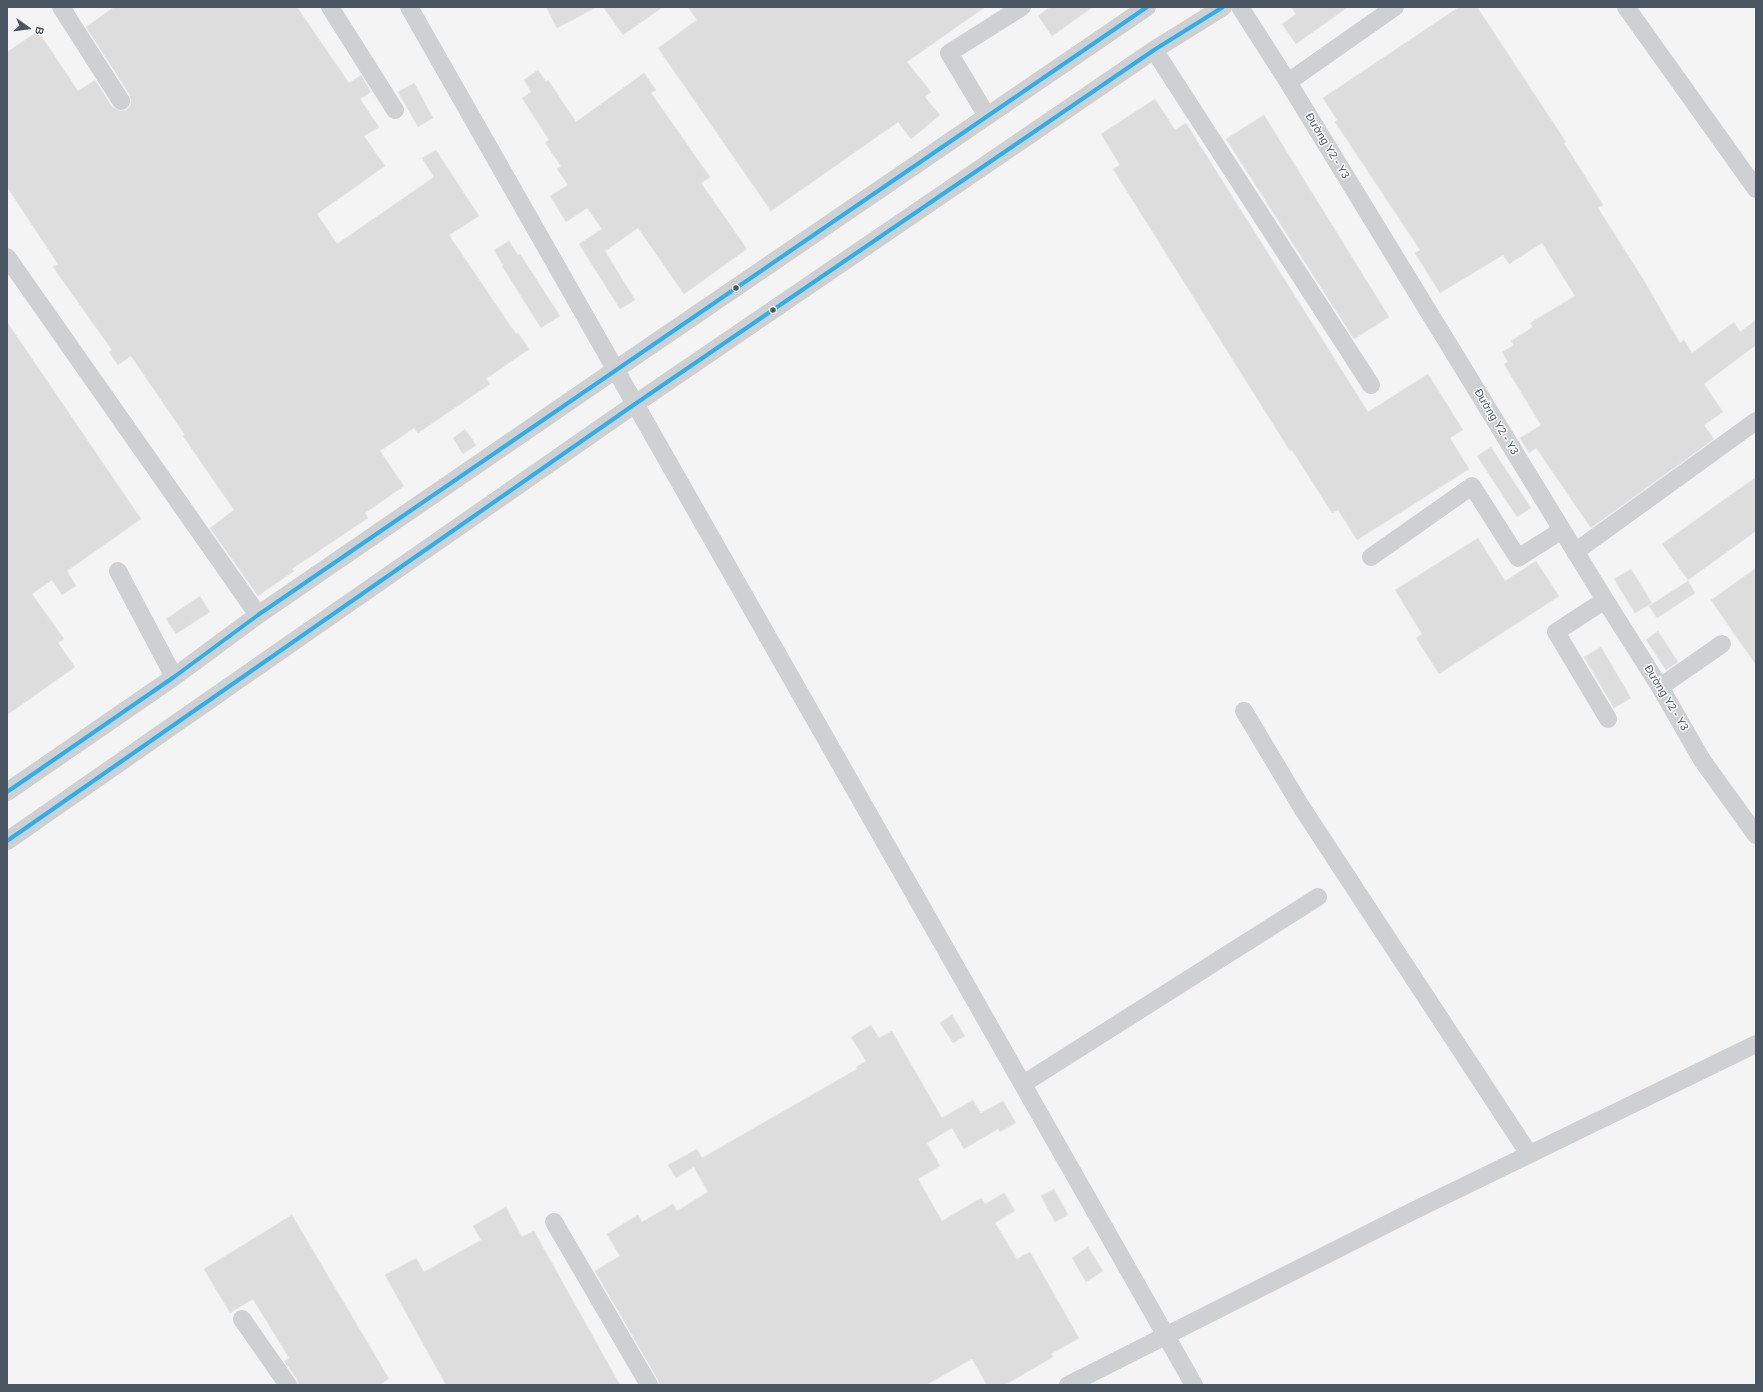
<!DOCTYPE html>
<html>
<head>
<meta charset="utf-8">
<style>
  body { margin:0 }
  #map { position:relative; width:1763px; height:1392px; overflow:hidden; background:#f4f4f4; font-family:Helvetica,sans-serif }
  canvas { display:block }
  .frame { position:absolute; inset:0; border:8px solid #4a5661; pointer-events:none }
  .north { position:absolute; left:8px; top:8px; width:40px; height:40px; -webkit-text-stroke:3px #fff; paint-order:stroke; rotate:104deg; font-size:11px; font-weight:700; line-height:16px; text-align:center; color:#4a5661 }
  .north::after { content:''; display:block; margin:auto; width:14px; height:18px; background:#4a5661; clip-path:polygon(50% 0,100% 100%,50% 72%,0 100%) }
</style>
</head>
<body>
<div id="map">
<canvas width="1763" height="1392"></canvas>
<div class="frame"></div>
<div class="north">B</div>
</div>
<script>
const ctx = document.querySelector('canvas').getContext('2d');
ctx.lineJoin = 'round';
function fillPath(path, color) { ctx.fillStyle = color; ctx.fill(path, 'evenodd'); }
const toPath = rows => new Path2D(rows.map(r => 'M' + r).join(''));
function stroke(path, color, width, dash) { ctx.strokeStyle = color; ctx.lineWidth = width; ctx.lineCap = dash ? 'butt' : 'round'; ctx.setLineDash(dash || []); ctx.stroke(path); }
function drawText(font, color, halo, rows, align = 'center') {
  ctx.font = font + ' Helvetica,sans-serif'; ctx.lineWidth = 3; ctx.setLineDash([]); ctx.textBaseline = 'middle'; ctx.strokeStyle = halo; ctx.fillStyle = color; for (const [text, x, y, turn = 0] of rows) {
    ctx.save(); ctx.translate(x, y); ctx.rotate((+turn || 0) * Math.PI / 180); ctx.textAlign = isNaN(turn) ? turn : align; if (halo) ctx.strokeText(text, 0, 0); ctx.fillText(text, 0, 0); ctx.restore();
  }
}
const building = toPath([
  [114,7,297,7,349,83,361,75,371,92,360,99,379,127,364,136,385,166,317,214,337,244,434,177,422,158,436,150,479,216,449,235,516,334,518,333,529,349,486,379,490,384,418,433,414,428,380,451,404,486,365,513,368,518,292,569,294,571,258,596,210,528,234,510,183,436,185,435,131,356,118,365,109,352,112,350,53,267,58,264,7,187,7,52,38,31,78,91,95,80,112,107,121,111,126,110,130,105,131,100,130,95,86,27,114,7],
  [546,7,597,7,557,28,546,7],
  [603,7,663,7,623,35,603,7],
  [688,7,985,7,907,62,931,92,925,97,940,115,911,139,898,122,771,211,658,48,697,20,688,7],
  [1050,7,1093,7,1052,36,1038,16,1050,7],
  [1291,7,1348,7,1296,44,1282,24,1296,14,1291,7],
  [1459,7,1477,7,1566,142,1564,143,1603,205,1598,208,1643,279,1680,343,1684,340,1692,353,1734,322,1740,332,1756,320,1756,345,1704,384,1723,412,1704,425,1714,439,1591,528,1536,448,1529,453,1520,438,1541,425,1504,364,1508,362,1502,352,1514,345,1511,341,1533,327,1530,323,1575,296,1542,243,1509,264,1503,255,1440,293,1415,253,1420,250,1335,122,1337,120,1323,98,1459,7],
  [538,70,546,82,548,80,576,122,644,73,656,90,651,93,710,177,701,183,747,249,684,294,638,228,605,251,635,300,620,309,579,244,602,229,587,208,566,222,550,196,568,185,557,169,561,166,545,143,549,140,522,98,531,92,524,80,538,70],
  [414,83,433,118,418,127,398,92,414,83],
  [1155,99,1175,130,1186,123,1368,412,1428,374,1463,430,1450,438,1469,469,1357,540,1338,510,1332,513,1292,450,1290,451,1113,169,1120,165,1101,134,1155,99],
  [1264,115,1389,317,1354,339,1226,139,1264,115],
  [509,241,518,255,520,254,560,316,541,328,502,266,503,265,494,250,509,241],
  [7,322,141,519,67,571,76,586,62,595,52,580,32,594,64,639,58,643,75,667,7,715,7,322],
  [465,429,476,445,463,454,453,438,465,429],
  [1491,447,1531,508,1517,517,1477,456,1491,447],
  [1756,477,1756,531,1688,580,1662,544,1756,477],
  [1478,538,1505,581,1536,561,1559,596,1439,674,1416,638,1422,634,1395,590,1478,538],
  [1756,568,1756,665,1711,600,1756,568],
  [1631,569,1652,603,1635,613,1614,579,1631,569],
  [1688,581,1695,593,1657,618,1649,606,1688,581],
  [200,596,210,612,176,634,166,619,200,596],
  [1658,631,1678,662,1666,670,1646,640,1658,631],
  [1601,647,1631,698,1614,708,1584,657,1601,647],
  [952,1015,965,1036,953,1043,940,1023,952,1015],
  [871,1025,879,1038,892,1031,942,1118,973,1100,981,1113,1003,1101,1016,1123,1000,1132,998,1129,964,1149,952,1128,927,1143,940,1166,918,1179,942,1221,981,1198,985,1204,1004,1193,1015,1211,995,1223,1017,1259,1030,1252,1079,1338,1051,1354,1053,1357,1005,1385,987,1385,972,1359,926,1385,659,1385,658,1380,595,1271,620,1256,607,1234,638,1215,642,1222,673,1204,677,1211,708,1192,694,1167,676,1178,668,1165,697,1149,702,1158,857,1069,856,1067,866,1061,851,1037,871,1025],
  [1054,1189,1068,1215,1055,1222,1041,1196,1054,1189],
  [506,1207,522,1237,534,1231,620,1385,446,1385,385,1275,416,1258,424,1272,481,1240,473,1226,506,1207],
  [292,1215,389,1379,379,1385,298,1385,297,1379,284,1361,289,1358,253,1299,230,1313,204,1269,292,1215],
  [1088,1247,1103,1271,1086,1282,1072,1258,1088,1247]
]);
const minor = toPath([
  [61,7,121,101],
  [330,7,395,110],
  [409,7,1194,1385],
  [1240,7,1288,82,1605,600,1660,687,1702,760,1756,835],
  [1626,7,1756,189],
  [1154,50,1371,385],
  [1288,82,1395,7],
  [987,116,949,53,1022,7],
  [7,257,258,615],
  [1575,552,1756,421],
  [1371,557,1472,486,1518,558,1562,530],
  [118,571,174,677],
  [1605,600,1556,632,1608,719],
  [1660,687,1722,644],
  [1244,711,1302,808,1529,1154],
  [7,792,174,677,258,615,615,370,1147,7],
  [7,841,635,404,1154,50,1223,7],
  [1023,1084,1318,897],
  [554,1222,649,1385],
  [242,1319,288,1385],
  [1068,1385,1411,1212,1756,1044]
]);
const bus1 = toPath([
  [7,792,174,677,258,615,1147,7],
  [7,841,635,404,1154,50,1223,7]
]);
const markers = [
  [736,288,3.5,"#4a5661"],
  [773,310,3.5,"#4a5661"]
];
const streetNames = [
  ["Đường Y2 - Y3",1327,146,59],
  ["Đường Y2 - Y3",1496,422,59],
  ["Đường Y2 - Y3",1666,698,59]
];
fillPath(building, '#ddddde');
stroke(building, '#e5e6e7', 1);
stroke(minor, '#ced0d2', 18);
stroke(bus1, '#2ab0ef', 4);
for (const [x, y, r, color] of markers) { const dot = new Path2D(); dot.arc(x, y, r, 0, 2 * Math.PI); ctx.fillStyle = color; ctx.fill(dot); stroke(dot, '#fff', 1.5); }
drawText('11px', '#4a5661', '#fff', streetNames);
</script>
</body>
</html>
